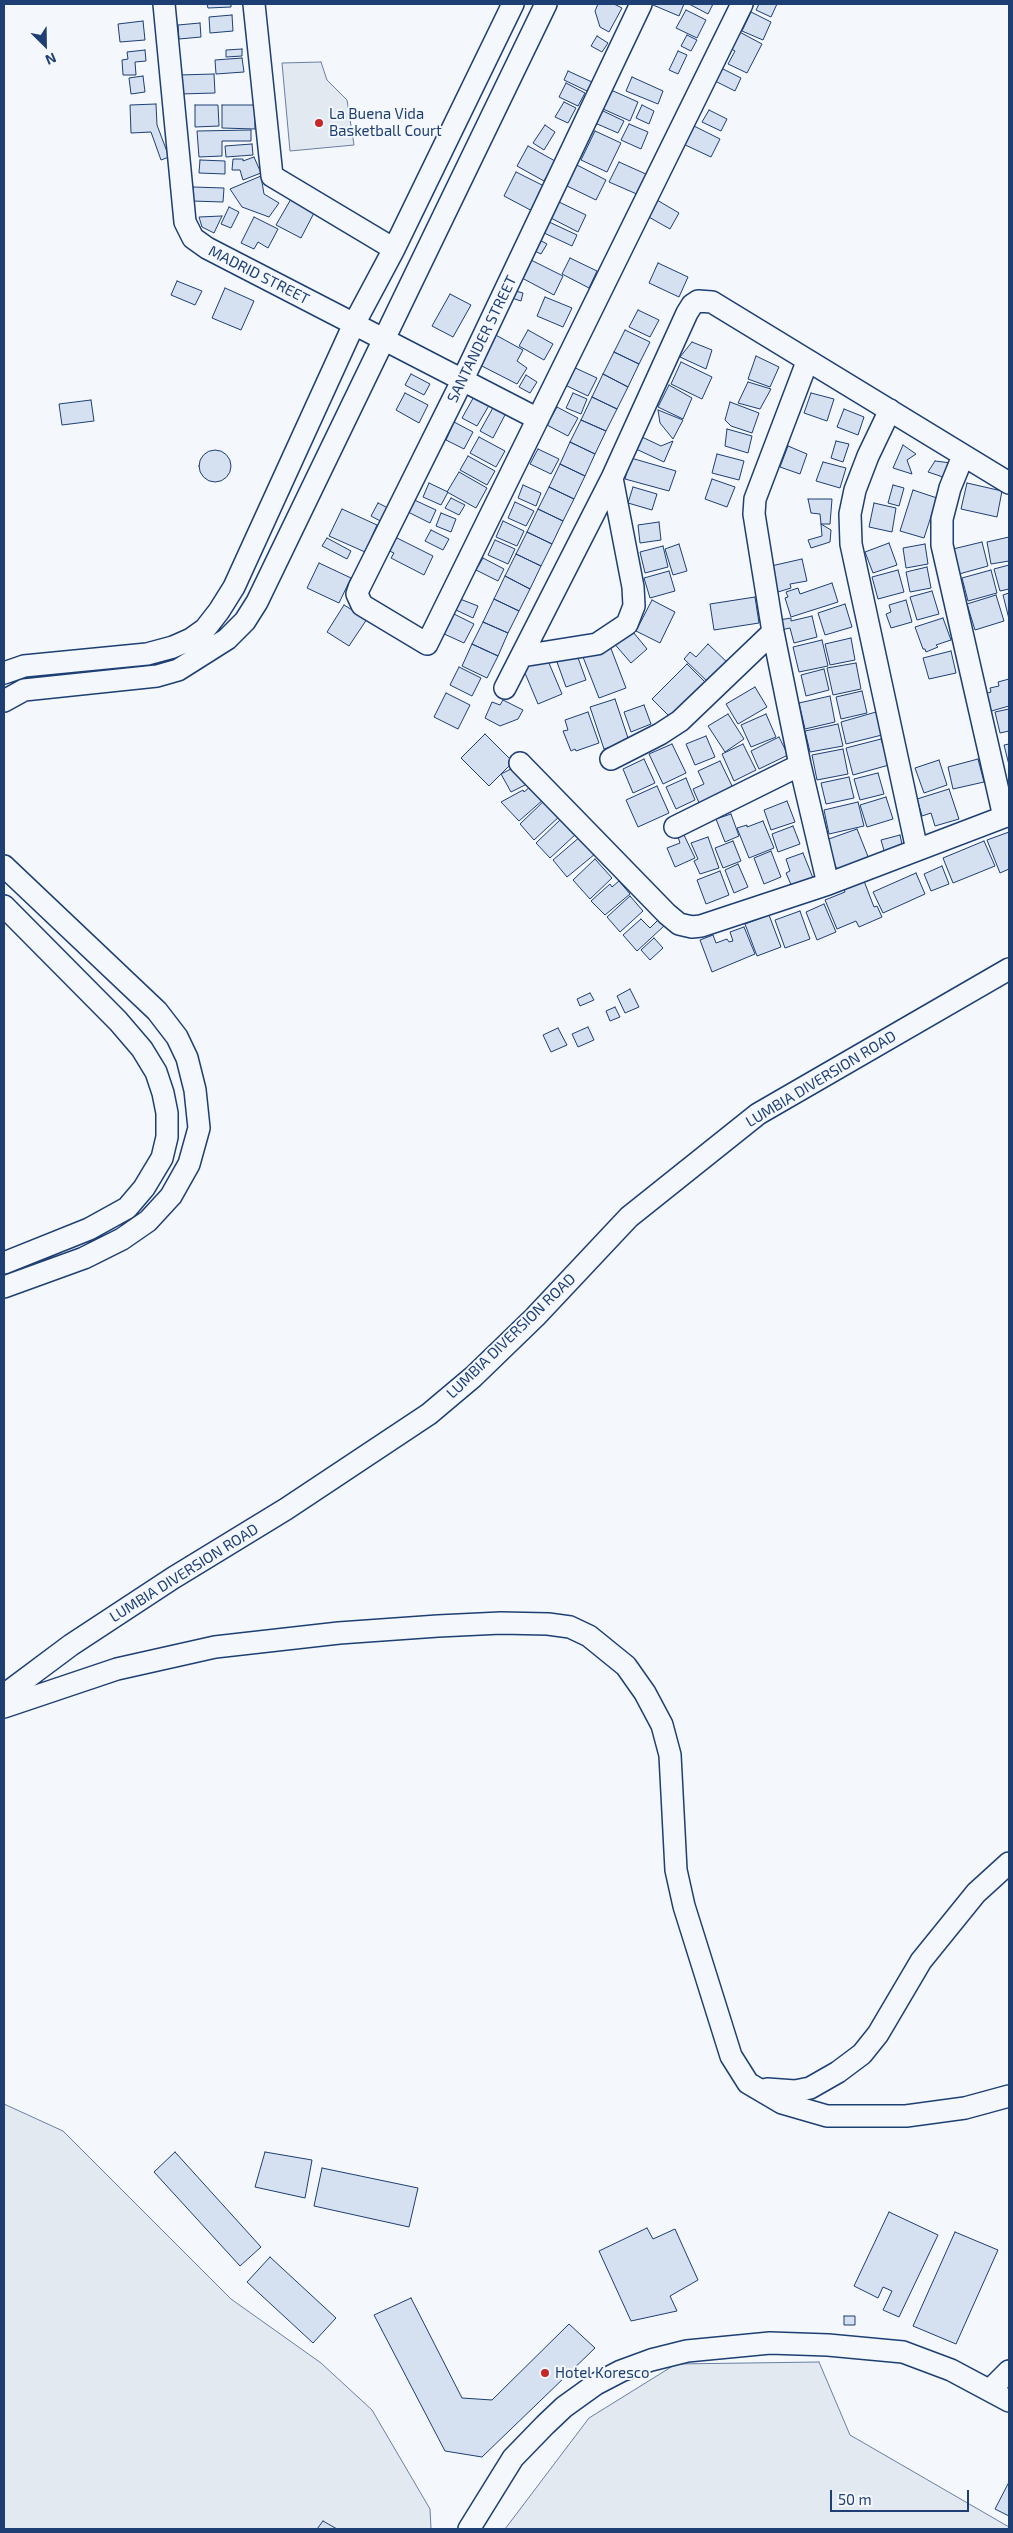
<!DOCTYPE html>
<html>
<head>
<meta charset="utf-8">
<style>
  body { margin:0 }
  #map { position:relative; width:1013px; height:2533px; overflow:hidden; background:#f4f7fb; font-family:"Exo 2",sans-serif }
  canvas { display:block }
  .frame { position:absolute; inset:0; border:5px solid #1d3f73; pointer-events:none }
  .north { position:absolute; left:20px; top:20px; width:50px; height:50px; -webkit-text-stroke:4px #f4f7fb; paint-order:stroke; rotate:157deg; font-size:14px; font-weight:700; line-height:20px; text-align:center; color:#1d3f73 }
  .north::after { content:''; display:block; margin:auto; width:18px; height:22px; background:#1d3f73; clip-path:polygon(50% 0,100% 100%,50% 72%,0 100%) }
  .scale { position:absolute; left:830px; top:2490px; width:139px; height:22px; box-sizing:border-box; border:2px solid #1d3f73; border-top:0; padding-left:6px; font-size:15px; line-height:18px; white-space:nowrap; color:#1d3f73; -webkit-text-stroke:4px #f4f7fb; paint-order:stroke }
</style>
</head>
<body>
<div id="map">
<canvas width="1013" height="2533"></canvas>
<div class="frame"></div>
<div class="north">N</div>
<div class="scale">50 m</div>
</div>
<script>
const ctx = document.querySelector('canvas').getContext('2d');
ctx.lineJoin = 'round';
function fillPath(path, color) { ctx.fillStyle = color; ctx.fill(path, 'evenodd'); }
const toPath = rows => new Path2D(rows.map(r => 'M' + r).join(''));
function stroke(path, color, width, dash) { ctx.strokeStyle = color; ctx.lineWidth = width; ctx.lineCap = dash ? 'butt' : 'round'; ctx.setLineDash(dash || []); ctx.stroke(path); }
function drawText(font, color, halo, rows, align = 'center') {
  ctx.font = font + ' "Exo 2",sans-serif'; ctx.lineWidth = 4; ctx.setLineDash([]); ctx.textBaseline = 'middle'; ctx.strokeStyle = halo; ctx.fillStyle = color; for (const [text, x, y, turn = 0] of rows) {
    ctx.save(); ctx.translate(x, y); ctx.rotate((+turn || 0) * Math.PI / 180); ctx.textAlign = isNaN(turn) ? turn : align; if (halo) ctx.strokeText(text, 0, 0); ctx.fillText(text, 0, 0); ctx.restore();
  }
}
const green = toPath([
  [321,62,327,80,347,100,354,145,290,151,282,63,321,62],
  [4,2104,63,2131,231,2299,321,2363,372,2410,430,2509,431,2529,4,2529,4,2104],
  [819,2362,850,2435,1009,2527,1009,2529,505,2529,589,2418,676,2364,819,2362]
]);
const building = toPath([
  [207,4,231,4,231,7,208,8,207,4],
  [598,4,614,4,622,8,609,32,600,27,595,11,598,4],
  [653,4,684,4,679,16,653,5,653,4],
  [689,4,713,4,708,14,689,4],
  [759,4,777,4,771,17,756,10,759,4],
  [686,10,706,20,697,38,676,28,686,10],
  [751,12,771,22,763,40,742,31,751,12],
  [232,15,233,31,210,33,209,17,232,15],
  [143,21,145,40,120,42,118,24,143,21],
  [200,23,201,37,179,39,178,25,200,23],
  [732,28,762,44,747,73,728,64,735,51,724,45,732,28],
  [687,35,697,40,691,51,681,46,687,35],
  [597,36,608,43,602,52,591,46,597,36],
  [242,49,242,56,226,57,226,50,242,49],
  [145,50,146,61,135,62,136,75,123,75,122,60,128,59,127,52,145,50],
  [678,51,687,55,678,74,669,70,678,51],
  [242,58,244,72,216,74,215,60,242,58],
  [721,68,741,78,735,91,715,81,721,68],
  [568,71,592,82,587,91,564,80,568,71],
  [214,74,215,93,180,94,179,75,214,74],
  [143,76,145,92,131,94,129,78,143,76],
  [632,77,663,91,658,104,626,91,632,77],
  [566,83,585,93,578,106,559,97,566,83],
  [611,90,638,102,630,121,603,109,611,90],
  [564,102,576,108,568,123,555,117,564,102],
  [156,104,157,125,169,157,161,160,151,132,131,133,130,105,156,104],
  [195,105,218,105,219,126,195,127,195,105],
  [222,105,255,105,255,129,222,128,222,105],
  [642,105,654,111,649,124,636,118,642,105],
  [601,110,624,121,618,133,595,123,601,110],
  [709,110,727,119,721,131,702,122,709,110],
  [629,124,648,132,641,149,621,140,629,124],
  [690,124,720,139,711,157,681,143,690,124],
  [545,125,555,132,544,150,533,143,545,125],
  [251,130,251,141,222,141,222,156,199,157,197,131,251,130],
  [595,131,621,143,607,172,581,160,595,131],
  [252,144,253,155,226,157,225,146,252,144],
  [528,146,555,161,544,181,517,166,528,146],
  [254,157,261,173,243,180,240,170,232,170,233,159,243,159,243,161,254,157],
  [200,160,225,161,225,174,199,173,200,160],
  [619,162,648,175,639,195,609,182,619,162],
  [575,164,606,180,596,200,565,185,575,164],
  [516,172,550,189,538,214,504,196,516,172],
  [261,176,264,194,279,203,269,217,242,207,230,189,261,176],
  [193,187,224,188,223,202,192,201,193,187],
  [291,199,315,211,301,238,276,225,291,199],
  [657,200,679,213,670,229,647,216,657,200],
  [557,201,586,215,578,232,549,217,557,201],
  [229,207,239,212,231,228,221,224,229,207],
  [222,216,214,233,202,227,199,217,222,216],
  [254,217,278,229,268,248,258,242,254,249,241,243,254,217],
  [547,221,577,235,572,246,542,232,547,221],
  [534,237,547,244,541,254,528,248,534,237],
  [570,258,597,271,589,288,562,274,570,258],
  [531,260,563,276,554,295,522,278,531,260],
  [658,263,688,277,679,297,649,283,658,263],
  [177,281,202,291,195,305,171,295,177,281],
  [225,288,254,301,241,330,212,318,225,288],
  [512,290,523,293,521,301,509,297,512,290],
  [450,294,471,305,453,337,432,326,450,294],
  [545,297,572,308,563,327,537,316,545,297],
  [638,310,659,320,650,337,629,327,638,310],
  [528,330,553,344,544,360,519,346,528,330],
  [625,330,650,342,639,364,614,352,625,330],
  [492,333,523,350,517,361,527,368,517,384,476,363,492,333],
  [692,342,712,350,706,369,680,357,692,342],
  [614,352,639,364,628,387,603,374,614,352],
  [756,356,779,367,770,387,748,379,756,356],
  [681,362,712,377,702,399,671,384,681,362],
  [571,366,597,378,588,396,563,384,571,366],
  [411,374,430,384,424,395,405,385,411,374],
  [603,374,628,387,617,409,592,397,603,374],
  [526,375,537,382,530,393,519,387,526,375],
  [748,382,771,389,760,409,738,403,748,382],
  [669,385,692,398,683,419,658,407,669,385],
  [405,393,428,405,419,423,396,410,405,393],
  [476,393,491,402,477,426,462,418,476,393],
  [573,393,587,399,581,414,566,408,573,393],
  [811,393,834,399,827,421,804,413,811,393],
  [592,397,617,409,606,431,581,420,592,397],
  [91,400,94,421,62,425,59,404,91,400],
  [730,402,759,413,752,433,731,426,725,420,730,402],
  [494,406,506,413,493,438,480,431,494,406],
  [557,407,578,418,568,436,547,425,557,407],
  [844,409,864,417,858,435,837,427,844,409],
  [658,410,683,420,673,439,660,423,658,410],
  [581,420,606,431,595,454,570,442,581,420],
  [454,422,473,432,464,449,446,440,454,422],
  [727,429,752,436,748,453,725,446,727,429],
  [479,437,505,451,496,467,470,453,479,437],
  [642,437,661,446,673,441,664,462,636,449,642,437],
  [836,441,849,444,843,462,831,458,836,441],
  [570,442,595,454,585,476,560,464,570,442],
  [903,445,916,454,907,460,912,474,893,468,903,445],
  [788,446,807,454,800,474,780,467,788,446],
  [538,449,559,459,551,474,530,464,538,449],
  '199 466a16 16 0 1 1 32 0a16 16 0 1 1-32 0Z',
  [717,454,744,461,739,480,712,473,717,454],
  [468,456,495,471,487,485,460,470,468,456],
  [631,458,676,471,669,491,625,479,631,458],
  [935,461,951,463,946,478,928,472,935,461],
  [823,462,846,468,840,488,816,481,823,462],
  [560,464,585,476,574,499,549,487,560,464],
  [459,472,487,488,476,508,447,492,459,472],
  [712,479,735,487,727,507,705,499,712,479],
  [429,483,448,492,441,505,423,497,429,483],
  [967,483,1002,491,997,517,961,509,967,483],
  [523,485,541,493,536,506,518,498,523,485],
  [893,485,904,488,899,506,888,503,893,485],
  [549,487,574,499,563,521,538,509,549,487],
  [633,487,657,494,652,510,628,503,633,487],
  [913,490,937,498,924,538,900,531,913,490],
  [410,498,436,510,430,523,404,510,410,498],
  [451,498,465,505,459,515,445,508,451,498],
  [808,499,832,499,830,524,821,524,820,514,811,513,808,499],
  [515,502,534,511,526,526,508,518,515,502],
  [378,503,392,510,384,523,371,516,378,503],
  [874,503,896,508,892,532,869,527,874,503],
  [342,509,377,525,365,552,329,536,342,509],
  [538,509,563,521,552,544,527,532,538,509],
  [441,513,456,519,451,532,436,526,441,513],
  [503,521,524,531,517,546,496,537,503,521],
  [659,522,661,540,640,543,638,525,659,522],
  [821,524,831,530,830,542,811,548,808,540,822,536,821,524],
  [431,530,449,539,443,550,425,541,431,530],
  [527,532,552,544,541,566,516,554,527,532],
  [393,536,433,556,424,575,391,558,394,553,387,550,393,536],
  [1009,537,1009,561,991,564,987,542,1009,537],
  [327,538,351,551,347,559,322,546,327,538],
  [495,540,515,549,508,564,488,555,495,540],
  [982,542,988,566,959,574,953,549,982,542],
  [889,543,897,565,873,573,865,552,889,543],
  [679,544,687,571,673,575,665,549,679,544],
  [925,544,928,564,906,568,903,548,925,544],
  [663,546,668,567,645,573,640,552,663,546],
  [516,554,541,566,530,589,505,576,516,554],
  [483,558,504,569,498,581,476,570,483,558],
  [802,559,807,581,790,584,791,588,778,592,771,566,802,559],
  [319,563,351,578,339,603,307,588,319,563],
  [1009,565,1009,589,1000,591,994,569,1009,565],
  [927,567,931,588,910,592,906,572,927,567],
  [898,570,904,592,878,599,872,577,898,570],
  [991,570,997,593,968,601,962,578,991,570],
  [669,571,675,591,650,598,644,578,669,571],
  [505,576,530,589,519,611,494,599,505,576],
  [832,583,838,602,791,617,785,598,788,597,786,592,798,588,800,594,832,583],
  [932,591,939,614,917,620,910,597,932,591],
  [1009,593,1009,619,1003,595,1009,593],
  [996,595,1004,621,975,630,967,604,996,595],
  [755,597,759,623,714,630,710,604,755,597],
  [460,599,478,606,473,618,456,610,460,599],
  [494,599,519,611,508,633,483,622,494,599],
  [652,600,675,612,660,643,636,631,652,600],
  [906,600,912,622,891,628,886,614,891,612,889,605,906,600],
  [845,604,852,627,825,635,818,613,845,604],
  [344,605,367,619,349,646,327,632,344,605],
  [452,613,474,624,464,643,442,633,452,613],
  [812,616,817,637,794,643,790,628,781,630,779,620,791,618,791,621,812,616],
  [943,618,951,640,936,645,938,647,926,652,925,649,923,649,915,627,943,618],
  [483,622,508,633,498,656,472,644,483,622],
  [629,627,647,649,631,663,612,641,629,627],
  [851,638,855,660,830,665,825,644,851,638],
  [822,640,828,666,799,672,793,647,822,640],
  [472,644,498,656,487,678,462,666,472,644],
  [708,644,730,665,711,685,684,659,690,652,696,657,708,644],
  [610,646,626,688,599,698,583,657,610,646],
  [951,651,956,673,929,679,923,658,951,651],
  [577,655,586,680,566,687,557,662,577,655],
  [546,656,562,694,538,704,522,666,546,656],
  [856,663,861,689,833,695,827,668,856,663],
  [687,664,707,684,672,719,652,699,687,664],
  [459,667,481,678,472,696,450,685,459,667],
  [824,669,829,690,806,696,801,675,824,669],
  [1009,679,1009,706,988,712,984,694,991,692,990,688,999,686,998,682,1009,679],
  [755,687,767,707,738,724,726,704,755,687],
  [862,691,867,713,841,719,836,697,862,691],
  [446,693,470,705,458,729,434,717,446,693],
  [830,696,835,722,805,729,799,703,830,696],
  [615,699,629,741,604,749,590,707,615,699],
  [503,700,523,710,518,719,500,726,485,718,492,702,500,705,503,700],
  [644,705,651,724,631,732,624,712,644,705],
  [1009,709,1009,731,1000,733,995,712,1009,709],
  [588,712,599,743,576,751,575,749,571,751,563,731,568,730,565,720,588,712],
  [876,712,882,735,846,744,841,722,876,712],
  [728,714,744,739,725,752,708,726,728,714],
  [766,714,776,737,751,747,741,725,766,714],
  [838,724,843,746,810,752,805,731,838,724],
  [485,734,513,762,489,786,461,758,485,734],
  [706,736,715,757,695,765,686,744,706,736],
  [779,737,788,755,759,769,751,751,779,737],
  [881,739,889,765,853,775,846,748,881,739],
  [672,744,686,773,663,784,649,754,672,744],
  [743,744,756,770,734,781,722,754,743,744],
  [1009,744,1009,765,1004,745,1009,744],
  [843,749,848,774,817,780,812,755,843,749],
  [644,759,655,783,633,793,623,769,644,759],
  [978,759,984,782,953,789,948,767,978,759],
  [939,760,947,785,924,793,915,768,939,760],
  [720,761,734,790,700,805,693,789,704,784,698,771,720,761],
  [517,766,527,784,511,792,501,774,517,766],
  [878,773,884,794,860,800,854,779,878,773],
  [849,777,854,798,826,804,821,783,849,777],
  [686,778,695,800,676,809,666,787,686,778],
  [531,786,544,799,519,821,501,802,523,790,524,792,531,786],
  [657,786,669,813,638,827,626,800,657,786],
  [949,789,959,819,935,826,931,813,922,816,917,799,949,789],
  [886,797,893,819,867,827,860,805,886,797],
  [546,799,561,815,534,840,520,824,546,799],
  [787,801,795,822,771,830,764,810,787,801],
  [858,802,864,826,829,834,824,810,858,802],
  [731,814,739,836,725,842,716,819,731,814],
  [561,819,576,834,550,858,536,843,561,819],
  [763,821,774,848,749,858,737,828,747,825,747,827,763,821],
  [793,826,800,844,778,852,772,834,793,826],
  [857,829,869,859,837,870,826,840,857,829],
  [1009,832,1009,869,1000,873,987,840,1009,832],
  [684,835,695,858,675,867,667,848,680,843,678,837,684,835],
  [900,835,903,849,885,854,881,840,900,835],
  [581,836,595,854,567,877,553,860,581,836],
  [708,837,719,868,700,874,694,861,698,859,691,843,708,837],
  [733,841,741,861,723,868,715,848,733,841],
  [984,841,995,866,953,883,943,858,984,841],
  [771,851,781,877,764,884,754,858,771,851],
  [803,853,813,878,792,887,786,873,790,871,786,859,803,853],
  [595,859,612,878,590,899,573,880,595,859],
  [738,864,748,887,734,893,725,870,738,864],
  [942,866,949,884,931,891,924,874,942,866],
  [720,871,729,895,706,904,697,880,720,871],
  [916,873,925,894,883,913,873,892,916,873],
  [619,881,630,894,605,915,591,901,610,884,612,887,619,881],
  [864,881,874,907,877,906,882,917,859,927,856,921,837,929,825,900,845,892,844,889,864,881],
  [630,896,643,911,620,932,607,917,630,896],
  [824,904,836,932,817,940,806,912,824,904],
  [800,911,810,939,785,948,775,920,800,911],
  [769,915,781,947,757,956,745,924,769,915],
  [641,919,650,928,658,920,664,926,637,951,623,935,641,919],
  [744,927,755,954,712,972,700,940,713,935,716,943,727,939,729,942,733,941,730,932,744,927],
  [654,938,663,948,650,960,641,950,654,938],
  [630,989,639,1007,625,1013,617,996,630,989],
  [590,993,594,1000,580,1006,577,999,590,993],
  [615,1007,620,1017,610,1021,606,1011,615,1007],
  [588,1027,594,1040,578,1047,572,1034,588,1027],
  [558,1028,567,1045,551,1052,543,1035,558,1028],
  [175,2152,261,2247,240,2266,154,2172,175,2152],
  [265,2152,312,2160,305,2198,255,2187,265,2152],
  [322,2168,418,2188,409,2227,314,2206,322,2168],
  [889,2212,938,2235,899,2317,883,2310,892,2291,883,2287,878,2298,854,2286,889,2212],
  [647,2228,653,2239,675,2229,698,2280,670,2296,677,2311,631,2321,599,2251,647,2228],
  [955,2232,998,2250,956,2344,913,2326,955,2232],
  [270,2257,336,2318,313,2343,247,2282,270,2257],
  [411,2298,462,2398,492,2400,569,2324,595,2348,482,2457,445,2451,374,2315,411,2298],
  [844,2316,855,2316,855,2325,844,2325,844,2316],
  [1009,2482,1009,2516,995,2509,1009,2482],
  [323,2521,337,2529,317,2529,323,2521]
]);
const minor = toPath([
  [164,4,185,222,193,238,207,248,538,419],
  [254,4,272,176,394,249],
  [641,4,463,379,359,588,357,594,362,605,427,644,742,4],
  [807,362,755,499,754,514,773,632,800,765,828,884],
  [890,410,868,456,855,490,850,514,851,544,917,850],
  [963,456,950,488,942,519,942,545,1004,817],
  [522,656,597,644,627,624,634,606,633,587,612,478],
  [4,673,24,666,147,654,173,647,191,639,205,629,219,611,234,587,354,324,394,249,513,4],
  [505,688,612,478,687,313,692,305,698,301,712,302,1009,483],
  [4,701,24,690,157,676,178,670,227,639,245,621,257,602,546,4],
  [611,759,660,734,680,721,773,632],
  [520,763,667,914,679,924,692,927,701,926,828,884,1009,815],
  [675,827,800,765],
  [4,866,157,1011,177,1037,187,1058,195,1090,199,1128,189,1164,171,1196,148,1221,122,1239,84,1258,4,1287],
  [4,906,118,1021,142,1049,156,1072,163,1093,167,1113,167,1137,162,1158,144,1188,127,1208,89,1229,4,1263],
  [4,1695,71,1645,173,1578,286,1509,429,1414,473,1377,535,1317,629,1217,758,1114,1009,969],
  [4,1707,117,1669,215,1647,339,1633,438,1626,501,1623,548,1624,570,1627,589,1636,626,1666,645,1693,662,1725,670,1755,676,1870,684,1906,731,2056,748,2083,782,2103,827,2116,906,2116,965,2108,1009,2096],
  [767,2089,795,2091,810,2088,838,2072,862,2054,878,2034,921,1961,976,1893,1009,1863],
  [990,2390,1009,2371],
  [469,2529,513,2458,545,2425,564,2407,596,2384,621,2371,651,2360,687,2351,770,2343,828,2345,903,2352,951,2370,1009,2401]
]);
const markers = [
  [319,123,5,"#c62828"],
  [545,2373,5,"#c62828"]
];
const poiNames = [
  ["La Buena Vida",329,114],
  ["Basketball Court",329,131],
  ["Hotel Koresco",555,2373]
];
const streetNames = [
  ["MADRID STREET",259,275,27],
  ["SANTANDER STREET",482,339,-64],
  ["LUMBIA DIVERSION ROAD",821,1079,-31],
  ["LUMBIA DIVERSION ROAD",511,1336,-44],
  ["LUMBIA DIVERSION ROAD",184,1573,-32]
];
fillPath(green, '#e3e9f0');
stroke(green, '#687fa3', 1);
fillPath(building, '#d5e0f0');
stroke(building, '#1d3f73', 1);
stroke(minor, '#1d3f73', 24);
stroke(minor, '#f4f7fb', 21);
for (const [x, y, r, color] of markers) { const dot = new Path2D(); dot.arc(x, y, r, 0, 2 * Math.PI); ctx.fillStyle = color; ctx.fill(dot); stroke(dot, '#f4f7fb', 2); }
drawText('15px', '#1d3f73', '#f4f7fb', poiNames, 'left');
drawText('15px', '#1d3f73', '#f4f7fb', streetNames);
</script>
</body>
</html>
